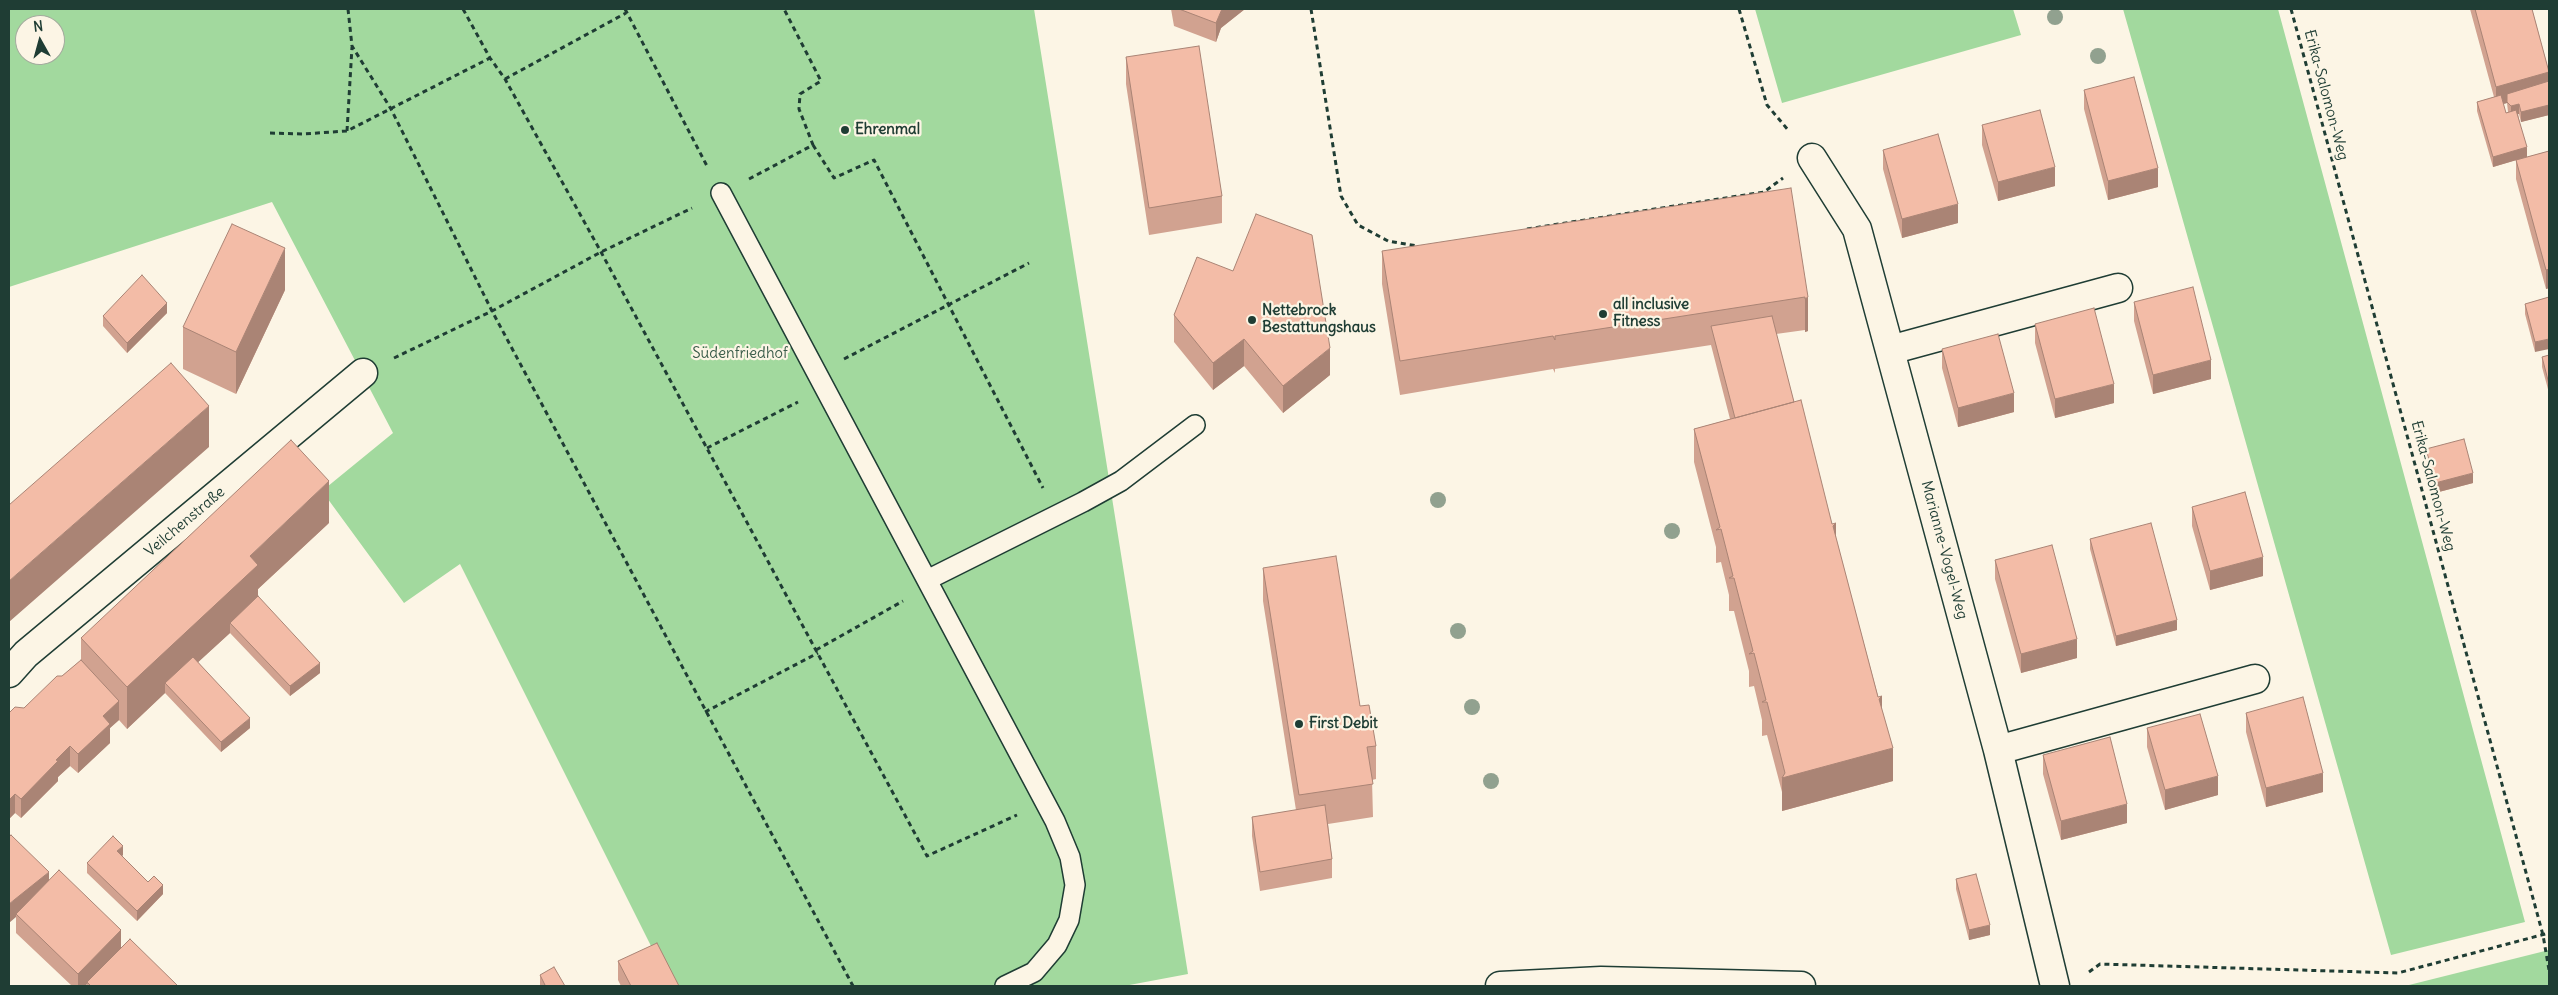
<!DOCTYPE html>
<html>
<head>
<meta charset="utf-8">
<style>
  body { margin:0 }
  #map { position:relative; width:2558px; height:995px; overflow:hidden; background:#fcf5e5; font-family:Delius,sans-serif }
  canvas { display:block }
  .frame { position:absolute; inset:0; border:10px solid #1f3d34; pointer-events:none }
  .north { position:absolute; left:15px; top:15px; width:50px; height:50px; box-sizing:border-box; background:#fcf5e5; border:1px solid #a4ab9e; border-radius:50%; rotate:353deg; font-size:14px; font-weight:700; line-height:20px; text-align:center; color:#1f3d34 }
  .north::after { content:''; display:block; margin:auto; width:18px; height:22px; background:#1f3d34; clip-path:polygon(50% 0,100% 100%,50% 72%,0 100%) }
</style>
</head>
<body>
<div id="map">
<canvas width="2558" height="995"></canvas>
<div class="frame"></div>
<div class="north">N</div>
</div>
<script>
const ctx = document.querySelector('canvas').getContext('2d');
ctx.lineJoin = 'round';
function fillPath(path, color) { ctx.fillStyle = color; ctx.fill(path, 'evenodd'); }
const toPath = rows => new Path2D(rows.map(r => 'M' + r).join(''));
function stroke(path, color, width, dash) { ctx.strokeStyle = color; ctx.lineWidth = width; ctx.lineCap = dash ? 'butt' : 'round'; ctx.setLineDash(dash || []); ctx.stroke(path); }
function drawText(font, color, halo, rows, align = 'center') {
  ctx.font = font + ' Delius,sans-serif'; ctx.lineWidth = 4.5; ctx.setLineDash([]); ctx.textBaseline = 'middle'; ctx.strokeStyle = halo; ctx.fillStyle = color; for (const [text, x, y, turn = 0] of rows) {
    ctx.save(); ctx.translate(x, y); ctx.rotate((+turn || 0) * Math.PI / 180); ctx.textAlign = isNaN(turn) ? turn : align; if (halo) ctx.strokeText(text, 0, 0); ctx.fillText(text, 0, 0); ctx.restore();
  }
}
const green = toPath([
  [9,9,1034,9,1188,974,1124,986,671,986,460,564,404,603,322,491,393,433,272,202,9,287],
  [25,25,55,25,55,55,25,55],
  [1755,9,2013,9,2021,35,1782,103],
  [2123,9,2278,9,2525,922,2391,955],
  [2549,950,2549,986,2405,986]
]);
const path = toPath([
  [348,9,352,46,391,109,492,311,853,986],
  [463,9,490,58,505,79,601,252,927,856,1017,815],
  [625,9,707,166],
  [1311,9,1341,196,1358,225,1388,241,1417,246],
  [1739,9,1767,105,1789,131],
  [2291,9,2543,935,2549,970],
  [505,79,626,13],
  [347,131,352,47],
  [270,133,302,134,347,131,490,58],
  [813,145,834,178,874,160,1043,488],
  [749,179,813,145,799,109,800,94,821,81,784,9],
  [1527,229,1764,192,1783,178],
  [394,358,492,311,601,252,692,208],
  [844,359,1029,263],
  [707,448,798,402],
  [816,650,903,601],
  [705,712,818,653],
  [2089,972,2100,964,2398,973,2549,933]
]);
const service = toPath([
  [721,193,1055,821,1070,857,1075,885,1069,920,1057,945,1034,972,1005,986],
  [927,580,1083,502,1121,481,1195,425]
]);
const minor = toPath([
  [1812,158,1857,229,1998,750,2055,986],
  [1890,350,2118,288],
  [9,673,26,654,363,373],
  [1998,750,2255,679],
  [1500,986,1601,981,1801,986]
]);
const trees = [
  [2055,17],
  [2098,56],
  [1438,500],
  [1672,531],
  [1458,631],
  [1472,707],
  [1491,781]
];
const wall = toPath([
  [1171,9,1245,9,1221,28,1216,42,1174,26],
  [2470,9,2532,9,2549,72,2549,115,2521,122,2519,114,2518,114,2527,157,2549,151,2549,288,2546,289,2516,179,2516,160,2493,167,2477,111,2477,102,2494,97],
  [2507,103,2508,112,2506,113,2503,104],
  [1126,57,1222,196,1222,223,1149,235,1126,84],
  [2084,90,2158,187,2108,200,2084,109],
  [1982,125,2055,186,1998,201,1982,145],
  [1883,150,1958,223,1902,238,1883,169],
  [1382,251,1808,297,1808,331,1805,332,1805,330,1776,334,1794,402,1836,539,1882,711,1893,781,1782,811,1782,792,1767,735,1762,736,1762,720,1754,686,1749,687,1749,671,1734,611,1729,611,1729,595,1721,562,1716,563,1716,547,1694,462,1694,429,1730,419,1711,345,1555,369,1555,373,1553,369,1400,395,1382,284],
  [1197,257,1330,375,1283,413,1244,366,1213,390,1174,342,1174,315],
  [285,290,236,394,183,369,183,327],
  [2549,297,2535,352,2525,314,2525,304],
  [2134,302,2211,379,2153,394,2134,321],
  [167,313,127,353,103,326,103,316],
  [2035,324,2114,403,2055,418,2035,343],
  [1942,349,2014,412,1958,427,1942,368],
  [2549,355,2549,393,2542,367,2542,357],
  [2426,449,2473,483,2435,493,2426,459],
  [2192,507,2263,576,2210,590,2192,526],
  [329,523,258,589,258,596,320,673,290,696,230,633,198,662,250,728,221,752,165,693,127,729,119,720,110,728,110,743,78,773,70,766,58,777,58,781,21,818,15,813,10,818,9,817,9,713,24,708,81,660,81,638],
  [2090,539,2177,630,2116,646,2090,549],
  [1995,560,2077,658,2021,673,1995,579],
  [1263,568,1360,706,1376,746,1376,779,1372,780,1373,817,1328,824,1332,859,1332,878,1260,891,1252,836,1252,817,1296,810,1263,601],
  [2246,713,2323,792,2266,807,2246,732],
  [2147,728,2218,795,2165,810,2147,747],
  [2043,755,2127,823,2061,840,2043,774],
  [9,837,49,881,121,948,178,986,87,986,87,984,85,986,72,986,16,933,16,917],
  [123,855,122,856,148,882,163,894,137,921,87,873,87,863],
  [1956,879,1990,935,1969,940,1956,889],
  [618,961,679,986,621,986,618,980],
  [540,975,565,986,540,986]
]);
const shadedWall = toPath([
  [1222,9,1245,9,1221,28,1216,42,1216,23],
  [2549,72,2549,91,2507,103,2507,94,2507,103,2496,106,2496,87],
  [2519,104,2519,114,2511,116,2511,106],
  [2549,105,2549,115,2521,122,2521,112],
  [2527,147,2527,157,2493,167,2493,157],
  [2055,167,2055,186,1998,201,1998,182],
  [2158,168,2158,187,2108,200,2108,181],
  [1958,204,1958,223,1902,238,1902,219],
  [285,248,285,290,236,394,236,352],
  [2549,269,2549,288,2546,289,2546,270],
  [1808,297,1808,331,1805,332,1805,299],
  [167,303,167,313,127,353,127,343],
  [1244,339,1244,366,1213,390,1213,363],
  [2549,339,2549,349,2535,352,2535,342],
  [1330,348,1330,375,1283,413,1283,386],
  [2211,360,2211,379,2153,394,2153,375],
  [2114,384,2114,403,2055,418,2055,399],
  [2014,393,2014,412,1958,427,1958,408],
  [209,406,209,447,9,622,9,581],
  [2473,473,2473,483,2435,493,2435,483],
  [329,481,329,523,258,589,258,606,230,623,230,633,170,688,165,683,165,693,127,729,127,687,250,556],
  [1836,523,1836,556,1833,526],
  [2263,557,2263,576,2210,590,2210,571],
  [2177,620,2177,630,2116,646,2116,636],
  [2077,639,2077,658,2021,673,2021,654],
  [320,663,320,673,290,696,290,686],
  [1882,696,1882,729,1879,699],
  [119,701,119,720,110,728,110,743,78,773,78,754,103,716],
  [250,718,250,728,221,752,221,742],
  [70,746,70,766,58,777,58,781,21,818,21,799,56,760],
  [1893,748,1893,781,1782,811,1782,778],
  [2323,773,2323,792,2266,807,2266,788],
  [2218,776,2218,795,2165,810,2165,790],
  [15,794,15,813,10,818,10,799],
  [2127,804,2127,823,2061,840,2061,821],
  [123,846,123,855,117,861,117,851],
  [49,872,49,891,16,914,16,917,9,923,9,904],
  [163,885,163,894,137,921,137,911],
  [1990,925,1990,935,1969,940,1969,930],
  [121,930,121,949,85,986,78,986,78,974]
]);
const building = toPath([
  [1179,9,1222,9,1216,23,1179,9],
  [2475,9,2532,9,2549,72,2496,87,2475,9],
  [1199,46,1222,196,1149,208,1126,57,1199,46],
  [2134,77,2158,168,2108,181,2084,90,2134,77],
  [2549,81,2549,105,2521,112,2519,104,2511,106,2507,102,2507,94,2549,81],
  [2501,95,2506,113,2516,110,2527,147,2493,157,2477,102,2501,95],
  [2040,110,2055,167,1998,182,1982,125,2040,110],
  [1938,134,1958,204,1902,219,1883,150,1938,134],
  [2549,151,2549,269,2546,270,2516,160,2549,151],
  [1791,188,1808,297,1805,299,1805,297,1555,336,1555,340,1553,336,1400,361,1382,251,1791,188],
  [1256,214,1312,235,1330,348,1283,386,1244,339,1213,363,1174,315,1197,257,1233,271,1256,214],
  [232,224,285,248,236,352,183,327,232,224],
  [142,275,167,303,127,343,103,316,142,275],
  [2193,287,2211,360,2153,375,2134,302,2193,287],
  [2549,297,2549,339,2535,342,2525,304,2549,297],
  [2094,308,2114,384,2055,399,2035,324,2094,308],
  [1772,316,1794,402,1735,418,1711,326,1772,316],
  [1998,334,2014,393,1958,408,1942,349,1998,334],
  [2549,355,2549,384,2542,357,2549,355],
  [171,363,209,406,9,581,9,505,171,363],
  [1801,400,1832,524,1836,523,1833,526,1878,697,1882,696,1879,699,1893,748,1782,778,1785,773,1767,702,1762,702,1766,700,1754,653,1749,654,1753,651,1734,578,1729,578,1733,576,1721,529,1716,530,1720,527,1694,429,1801,400],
  [2464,439,2473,473,2435,483,2426,449,2464,439],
  [291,440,329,481,250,556,258,565,127,687,81,638,291,440],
  [2245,492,2263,557,2210,571,2192,507,2245,492],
  [2151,523,2177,620,2116,636,2090,539,2151,523],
  [2052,545,2077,639,2021,654,1995,560,2052,545],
  [1336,556,1360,706,1369,705,1376,746,1367,747,1373,784,1299,795,1263,568,1336,556],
  [258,596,320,663,290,686,230,623,258,596],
  [193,657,250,718,221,742,165,683,193,657],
  [81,660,119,701,103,716,110,724,78,754,70,746,56,760,58,761,21,799,15,794,10,799,9,798,9,713,15,707,24,708,57,676,62,676,81,660],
  [2303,697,2323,773,2266,788,2246,713,2303,697],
  [2200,714,2218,776,2165,790,2147,728,2200,714],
  [2110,737,2127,804,2061,821,2043,755,2110,737],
  [1325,805,1332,859,1260,872,1252,817,1325,805],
  [11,835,49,872,9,904,9,837,11,835],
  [113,836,123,846,117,851,148,882,154,876,163,885,137,911,87,863,113,836],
  [59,870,121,930,78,974,16,914,59,870],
  [1976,874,1990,925,1969,930,1956,879,1976,874],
  [130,939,178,986,91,986,87,982,130,939],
  [657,943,679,986,631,986,618,961,657,943],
  [554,967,565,986,543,986,545,985,540,975,554,967]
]);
const markers = [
  [845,130,5,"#1f3d34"],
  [1603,314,5,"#1f3d34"],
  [1252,320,5,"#1f3d34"],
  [1299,724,5,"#1f3d34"]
];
const streetNames = [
  ["Erika-Salomon-Weg",2326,95,75],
  ["Erika-Salomon-Weg",2433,486,75],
  ["Veilchenstraße",185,522,-40],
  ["Marianne-Vogel-Weg",1944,550,75]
];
const poiNames = [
  ["Ehrenmal",855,130],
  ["all inclusive",1613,305],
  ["Fitness",1613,322],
  ["Nettebrock",1262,311],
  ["Bestattungshaus",1262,328],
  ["First Debit",1309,724]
];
const parkNames = [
  ["Südenfriedhof",740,354]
];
fillPath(green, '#a2d99e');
stroke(service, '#1f3d34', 22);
stroke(minor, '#1f3d34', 31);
stroke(path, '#1f3d34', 3, [5, 4]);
stroke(service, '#fcf5e5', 19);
stroke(minor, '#fcf5e5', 28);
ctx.fillStyle = '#91a18f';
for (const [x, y] of trees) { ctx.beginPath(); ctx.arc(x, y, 8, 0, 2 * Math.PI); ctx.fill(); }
fillPath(wall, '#d1a290');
fillPath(shadedWall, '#aa8475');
fillPath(building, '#f3bca7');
stroke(building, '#aa8475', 1);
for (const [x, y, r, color] of markers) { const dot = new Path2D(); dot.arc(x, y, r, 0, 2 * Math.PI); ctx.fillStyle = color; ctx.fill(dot); stroke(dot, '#fcf5e5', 2); }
drawText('15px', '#1f3d34', '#fcf5e5', streetNames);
drawText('bold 15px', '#1f3d34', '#fcf5e5', poiNames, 'left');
drawText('15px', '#395c49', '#fcf5e5', parkNames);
</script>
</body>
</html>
